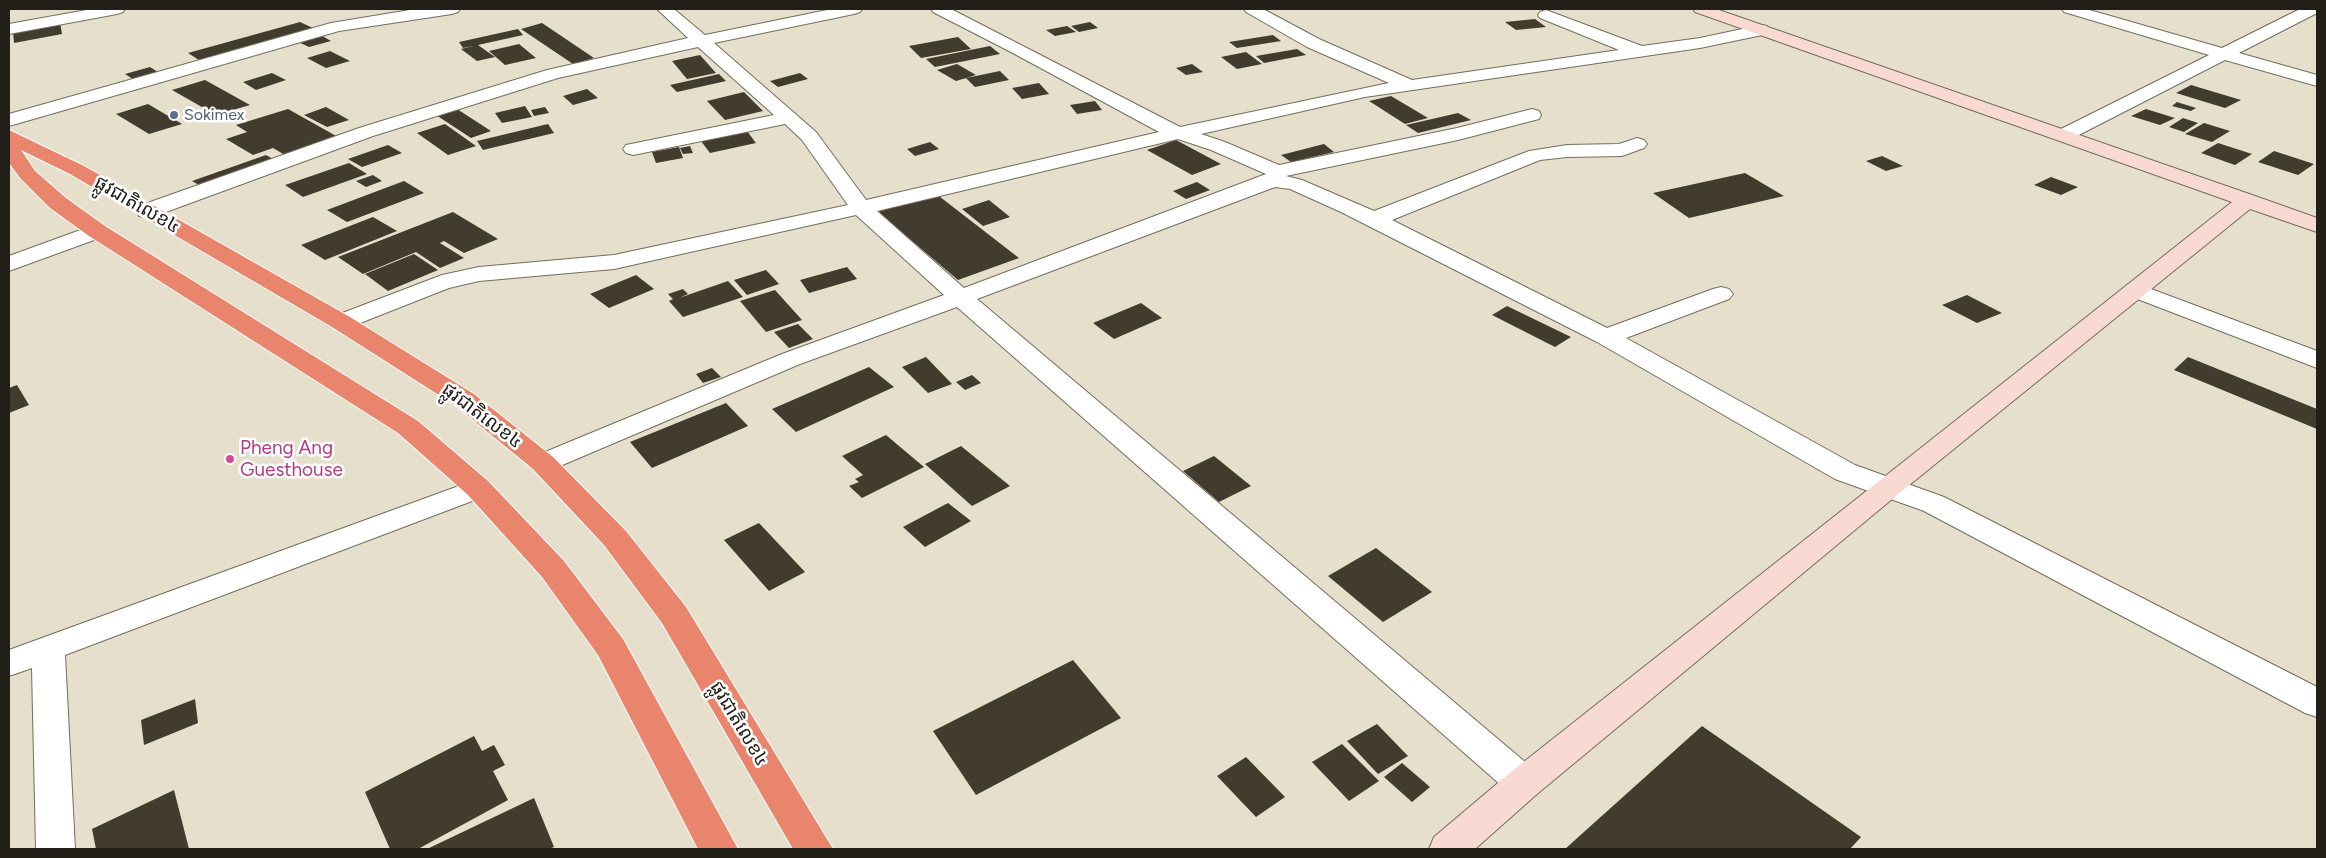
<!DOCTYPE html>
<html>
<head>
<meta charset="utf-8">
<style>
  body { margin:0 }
  #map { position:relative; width:2326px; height:858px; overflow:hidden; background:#e5dfcc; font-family:Figtree,sans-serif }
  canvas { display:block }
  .frame { position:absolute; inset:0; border:10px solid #211f18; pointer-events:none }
</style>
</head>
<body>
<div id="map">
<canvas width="2326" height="858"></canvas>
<div class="frame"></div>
</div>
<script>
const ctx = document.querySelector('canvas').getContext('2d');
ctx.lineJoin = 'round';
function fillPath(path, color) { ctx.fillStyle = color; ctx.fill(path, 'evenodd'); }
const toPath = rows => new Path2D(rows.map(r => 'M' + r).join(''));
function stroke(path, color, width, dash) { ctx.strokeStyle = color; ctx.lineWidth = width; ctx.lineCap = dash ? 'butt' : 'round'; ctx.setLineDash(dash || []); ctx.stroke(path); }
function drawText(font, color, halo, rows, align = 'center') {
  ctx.font = font + ' Figtree,"Noto Sans Khmer",sans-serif'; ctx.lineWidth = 5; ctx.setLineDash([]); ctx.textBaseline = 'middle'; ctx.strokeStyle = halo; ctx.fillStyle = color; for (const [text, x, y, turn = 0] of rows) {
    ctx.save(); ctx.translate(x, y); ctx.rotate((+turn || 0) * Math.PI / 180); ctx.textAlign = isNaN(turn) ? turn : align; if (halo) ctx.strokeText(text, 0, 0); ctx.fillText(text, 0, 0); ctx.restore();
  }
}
const building = toPath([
  [1535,19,1546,27,1516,30,1505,22],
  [60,22,62,34,14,43,13,31],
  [300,22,315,29,202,62,188,53],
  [1090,22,1098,28,1079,32,1071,26],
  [542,23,594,58,573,64,521,29],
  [1067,26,1076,32,1055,36,1046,30],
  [518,29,523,35,478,45,495,57,477,61,461,49,473,46,463,48,459,42],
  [317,33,331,41,309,47,294,40],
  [1273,35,1281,41,1237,48,1229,42],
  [958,37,971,49,921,58,909,46],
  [519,44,536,58,505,65,489,51],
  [990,46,1000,54,935,67,926,59],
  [1297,49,1306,55,1264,63,1256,56],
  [330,51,350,61,326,68,307,58],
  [1246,52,1262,64,1237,69,1221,57],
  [700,55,716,73,687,79,672,61],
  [957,64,976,75,956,81,937,70],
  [1192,64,1203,72,1186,75,1176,68],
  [150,67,161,74,136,81,125,74],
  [1000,71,1009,80,975,87,966,78],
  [272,73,286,80,256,90,243,82],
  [800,73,808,79,778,87,770,81],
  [719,74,726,81,677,92,670,85],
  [205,80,250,105,216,115,172,90],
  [1039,83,1049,94,1022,99,1012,88],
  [2191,85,2241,100,2225,108,2176,93],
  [587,89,598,98,573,105,563,96],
  [744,92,763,111,725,120,707,101],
  [1391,96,1428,118,1405,124,1369,101],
  [1095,101,1102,110,1077,114,1070,105],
  [2177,102,2196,108,2191,111,2172,106],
  [148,104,182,124,149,134,116,114],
  [525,106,532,117,502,123,495,113],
  [326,107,349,120,327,127,304,115],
  [545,107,549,113,534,116,531,110],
  [288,109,338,137,285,155,273,148,253,155,226,139,247,132,236,125],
  [457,109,491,131,471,138,436,115],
  [2146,109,2175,118,2160,125,2131,116],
  [1458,113,1471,120,1418,133,1406,125],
  [2183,118,2198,123,2184,132,2169,127],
  [2204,123,2230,131,2212,142,2185,134],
  [445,124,476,146,448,155,417,133],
  [548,124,554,133,483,150,477,141],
  [747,131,756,143,710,153,701,141],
  [1176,140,1221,164,1192,175,1147,150],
  [930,142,939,149,915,156,907,149],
  [2218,143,2252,154,2235,165,2201,153],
  [1324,144,1334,152,1291,162,1281,155],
  [388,145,402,153,362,167,348,159],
  [690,146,693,153,683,154,680,148],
  [679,147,683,158,656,163,652,152],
  [2274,151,2314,164,2298,175,2258,162],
  [266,155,273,159,199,185,192,181],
  [1882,156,1903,166,1886,171,1866,161],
  [349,163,367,174,303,197,285,185],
  [1745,173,1784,196,1689,218,1653,193],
  [373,175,382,181,366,187,356,181],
  [2051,177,2078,187,2061,195,2034,185],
  [404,181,424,193,347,222,327,210],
  [1197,182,1210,190,1186,199,1173,191],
  [935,193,1019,258,958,280,878,212],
  [989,200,1010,217,983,226,962,209],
  [453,212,498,239,464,253,444,241,440,243,464,258,440,268,416,252,363,274,338,257],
  [373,217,397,231,325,260,301,245],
  [414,254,438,270,388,291,365,274],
  [847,267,857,279,809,293,800,280],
  [766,270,779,284,747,295,734,280],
  [636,275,654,289,609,308,590,294],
  [728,281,743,297,683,317,669,301,673,299,668,294,683,289,688,294,679,298],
  [775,290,802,320,766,332,740,301],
  [1967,295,2002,313,1977,323,1942,305],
  [1141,303,1162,318,1114,339,1093,323],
  [1507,306,1571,337,1555,347,1492,315],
  [798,324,813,339,789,348,774,332],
  [926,357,952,384,928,393,902,367],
  [2188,357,2317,409,2317,429,2174,370],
  [869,367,894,387,796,432,772,409],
  [712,368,721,377,703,383,696,374],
  [972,375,981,383,965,390,956,382],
  [17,385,29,405,9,413,9,388],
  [726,403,748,426,652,468,630,442],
  [886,435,924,467,862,498,849,486,859,482,855,479,863,475,842,456],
  [961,446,1010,486,972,506,925,464],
  [1214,456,1251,486,1219,502,1183,471],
  [948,503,971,521,925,547,903,527],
  [759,523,805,572,769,591,724,540],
  [1376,548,1432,592,1383,622,1328,576],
  [1073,660,1121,718,976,795,933,731],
  [195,699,198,723,144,745,141,720],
  [1377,724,1408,756,1378,774,1347,741],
  [1702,726,1861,837,1850,849,1565,849],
  [474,736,482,751,494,745,505,765,493,771,508,800,418,849,390,849,365,792],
  [1342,744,1379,781,1349,801,1312,762],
  [1246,757,1285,797,1256,817,1217,776],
  [1402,763,1430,787,1412,802,1384,777],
  [174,790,189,849,96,849,92,829],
  [534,798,554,847,549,849,427,849]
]);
const street = toPath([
  [92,9,125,9,123,12,117,14,9,34,9,24,92,9],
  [416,9,460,9,458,12,452,14,339,31,9,126,9,114,331,23,416,9],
  [657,9,674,9,705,35,832,9,862,9,860,12,854,14,714,43,816,132,866,200,1159,132,1011,52,933,12,931,9,951,9,1180,127,1389,83,1307,47,1246,12,1244,9,1263,9,1319,39,1412,80,1619,50,1540,18,1538,15,1540,12,1546,10,1642,46,1700,38,1761,25,1767,26,1769,30,1767,34,1700,48,1365,97,1201,134,1225,142,1279,165,1457,128,1532,109,1539,111,1541,115,1539,119,1458,140,1286,176,1302,180,1374,211,1529,151,1567,145,1619,144,1637,138,1644,140,1647,144,1644,148,1622,156,1567,157,1540,160,1392,220,1607,328,1713,289,1721,287,1729,289,1733,294,1729,299,1626,338,1855,465,1944,497,2317,687,2317,717,2305,713,1924,511,1835,479,1597,342,1341,212,1290,189,1275,187,977,299,1537,772,1543,783,1537,794,1524,799,1511,794,957,307,800,364,553,469,543,472,533,469,529,463,533,457,782,354,944,295,856,215,614,269,479,281,449,288,350,327,341,329,332,327,329,322,332,317,442,275,479,267,614,255,848,205,802,140,785,124,633,155,626,153,623,149,626,145,774,115,698,47,558,78,373,136,155,216,147,217,139,216,136,211,139,206,359,128,547,70,688,38,657,9],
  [1178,139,1211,150,1266,174,964,288,877,211,1178,139],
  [2062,9,2086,9,2222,48,2300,9,2317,9,2317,13,2239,53,2317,75,2317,86,2225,60,2071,139,2064,141,2057,139,2054,135,2057,131,2209,55,2064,12,2062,9],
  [97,224,105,226,108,231,105,236,9,271,9,256,97,224],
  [2135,283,2317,351,2317,368,2127,295,2123,290,2127,285,2135,283],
  [478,479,488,481,493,488,488,495,65,655,75,849,36,849,32,668,9,676,9,650,478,479]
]);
const secondary = toPath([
  [1693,9,1716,9,2255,196,2317,218,2317,232,2250,209,1897,495,1537,794,1475,849,1429,849,1434,837,1511,772,2232,202,1695,12,1693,9]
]);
const highway = toPath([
  [9,130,84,166,350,317,474,394,553,457,626,531,686,607,833,849,793,849,662,623,604,545,533,469,456,406,332,327,70,174,21,150,35,171,66,198,105,226,418,421,488,481,564,561,623,639,738,849,698,849,598,655,542,577,468,495,398,433,89,236,50,208,21,179,9,163,9,130]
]);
const markers = [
  [174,115,5,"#5c6f8a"],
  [230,459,5,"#d1479c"]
];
const farServicenames = [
  ["Sokimex",184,115]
];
const streetNames = [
  ["ផ្លូវជាតិលេខ៤",137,205,30],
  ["ផ្លូវជាតិលេខ៤",482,416,37],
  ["ផ្លូវជាតិលេខ៤",739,724,59]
];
const hotelNames = [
  ["Pheng Ang",240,448],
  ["Guesthouse",240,470]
];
fillPath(building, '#413c2d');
stroke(street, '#736e5d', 2);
stroke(secondary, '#736e5d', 2);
stroke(highway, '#fff', 2);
fillPath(street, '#fff');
fillPath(secondary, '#f8dad3');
fillPath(highway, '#e9856d');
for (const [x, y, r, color] of markers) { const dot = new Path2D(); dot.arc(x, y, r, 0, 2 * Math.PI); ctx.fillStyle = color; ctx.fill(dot); stroke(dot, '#fff', 2); }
drawText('16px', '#4e5e75', '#fff', farServicenames, 'left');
drawText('19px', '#211f18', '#fff', streetNames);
drawText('19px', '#b23c85', '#fff', hotelNames, 'left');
</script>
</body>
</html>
